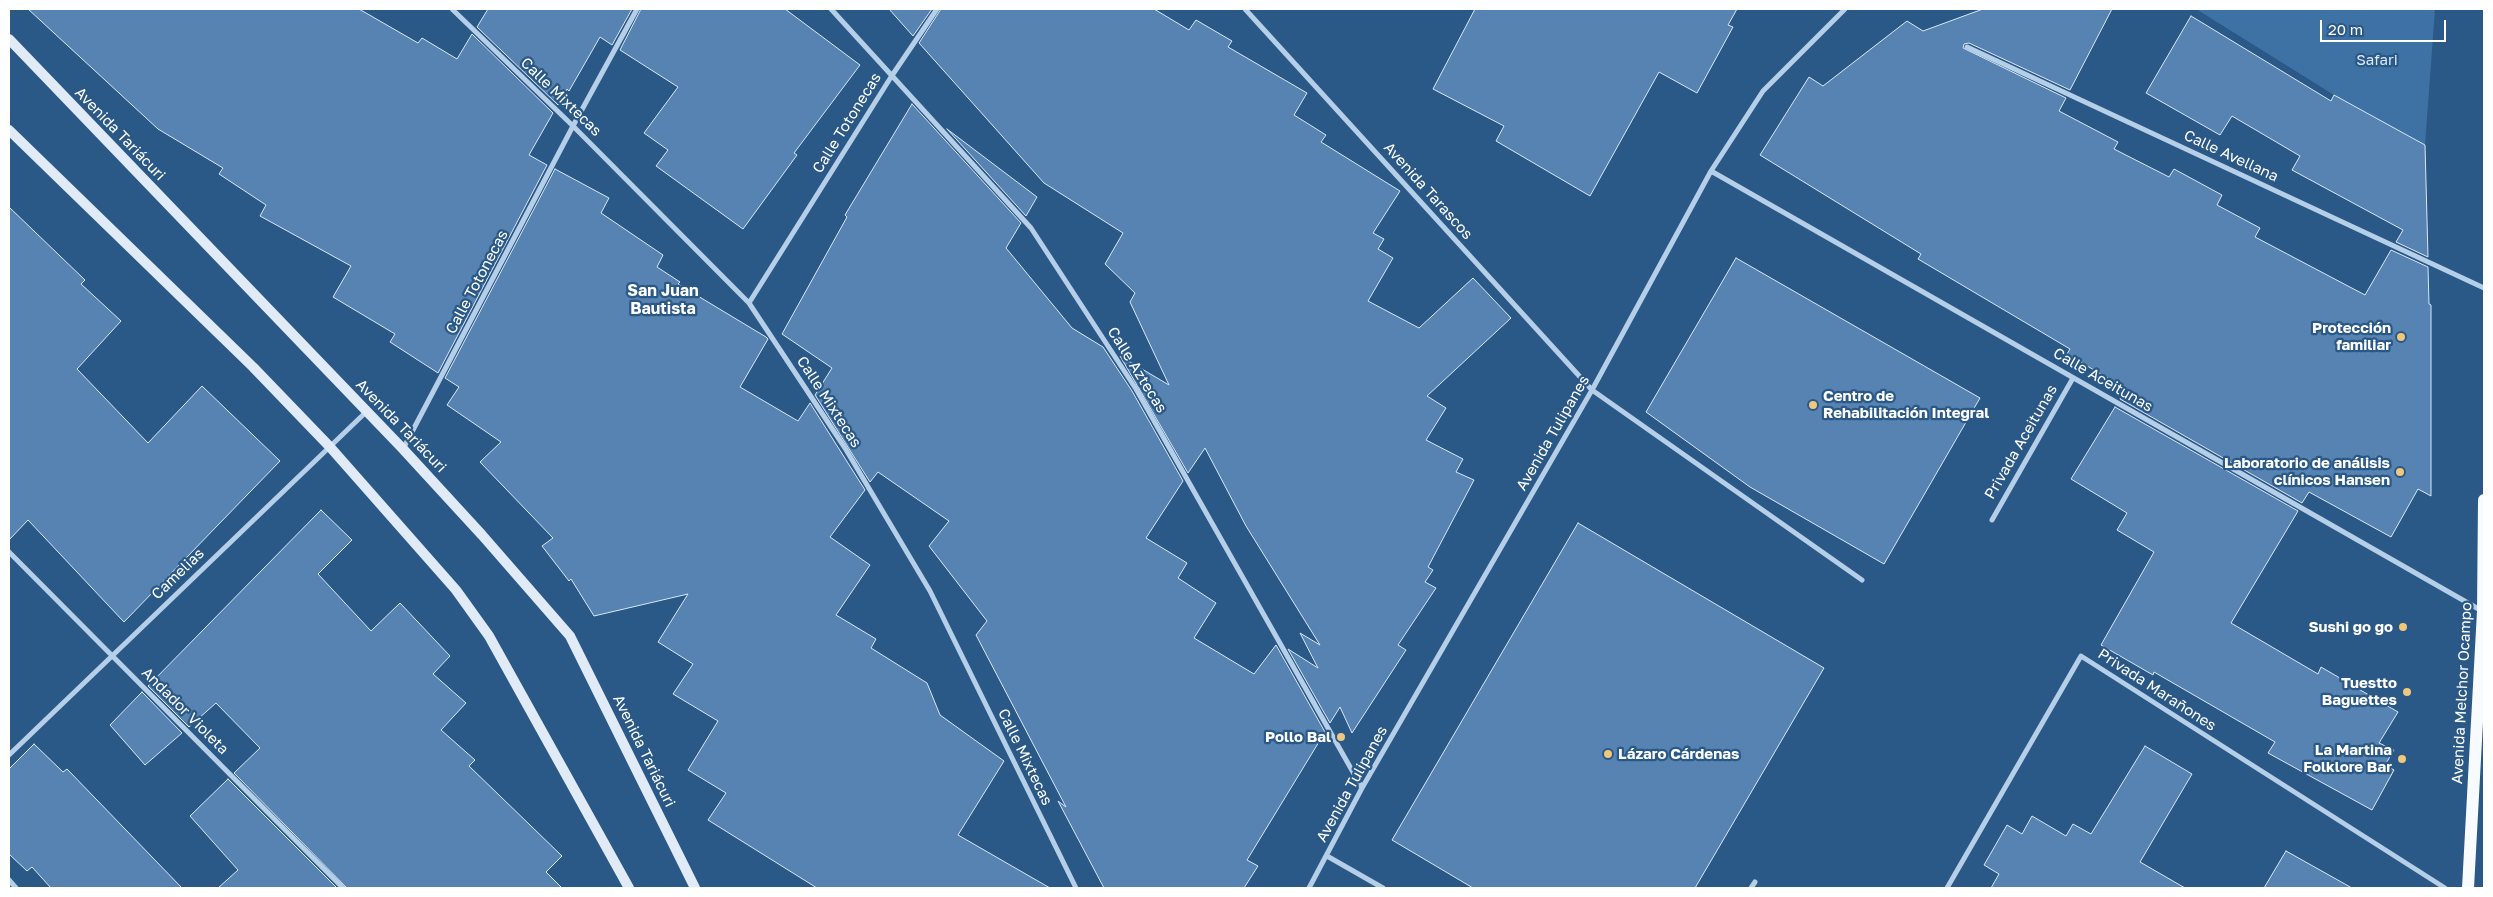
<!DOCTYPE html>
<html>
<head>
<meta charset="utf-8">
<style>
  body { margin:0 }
  #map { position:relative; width:2493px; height:897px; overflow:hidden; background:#2a5887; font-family:"Golos Text",sans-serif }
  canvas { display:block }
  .frame { position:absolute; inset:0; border:10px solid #fff; pointer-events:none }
  .scale { position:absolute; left:2320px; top:20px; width:126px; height:22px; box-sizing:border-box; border:2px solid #fff; border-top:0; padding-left:6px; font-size:15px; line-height:18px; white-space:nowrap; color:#fff; -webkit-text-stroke:4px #2a5887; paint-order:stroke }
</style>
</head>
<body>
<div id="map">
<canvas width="2493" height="897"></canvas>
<div class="frame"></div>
<div class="scale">20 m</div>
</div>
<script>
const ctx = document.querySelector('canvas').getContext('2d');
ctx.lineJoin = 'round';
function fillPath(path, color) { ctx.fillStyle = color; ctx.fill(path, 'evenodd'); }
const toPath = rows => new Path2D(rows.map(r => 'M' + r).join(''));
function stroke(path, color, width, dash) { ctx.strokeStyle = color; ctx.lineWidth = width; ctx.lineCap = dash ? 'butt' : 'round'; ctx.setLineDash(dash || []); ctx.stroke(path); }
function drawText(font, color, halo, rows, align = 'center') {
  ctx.font = font + ' "Golos Text",sans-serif'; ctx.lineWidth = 4.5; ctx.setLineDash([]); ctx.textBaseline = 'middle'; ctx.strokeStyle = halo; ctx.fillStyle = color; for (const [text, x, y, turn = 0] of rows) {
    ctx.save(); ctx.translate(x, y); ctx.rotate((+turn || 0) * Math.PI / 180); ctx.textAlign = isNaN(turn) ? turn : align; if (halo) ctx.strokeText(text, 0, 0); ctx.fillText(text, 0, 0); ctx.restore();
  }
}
const green = toPath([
  [2196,9,2435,9,2425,145,2334,95]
]);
const building = toPath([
  [28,9,359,9,418,43,422,38,457,59,472,34,553,113,529,155,547,165,438,373,390,342,395,334,333,297,351,266,260,216,266,205,219,174,223,168,158,129,28,9],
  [488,9,632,9,612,45,600,37,569,91,567,89,558,105,477,27,488,9],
  [641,9,785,9,860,65,794,153,797,155,743,229,656,166,668,150,644,133,678,87,620,50,641,9],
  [889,9,932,9,913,36,889,9],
  [941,9,1154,9,1189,30,1196,20,1232,41,1228,47,1307,93,1294,115,1326,135,1321,142,1400,191,1373,233,1384,239,1378,249,1393,258,1368,301,1419,328,1473,278,1511,318,1427,396,1446,408,1426,440,1463,459,1456,472,1474,480,1428,567,1433,570,1425,582,1436,588,1398,645,1406,650,1352,733,1340,707,1330,723,1288,649,1318,668,1300,633,1320,645,1246,526,1205,448,1188,473,1120,356,1169,385,1130,302,1135,293,1105,264,1123,233,1044,183,919,43,941,9],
  [1475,9,1737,9,1728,25,1733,27,1697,93,1659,72,1590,196,1496,141,1504,126,1433,89,1475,9],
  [1983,9,2112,9,2070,90,1969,43,1964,44,1963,48,2066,98,2059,111,2118,142,2114,149,2169,177,2174,169,2222,195,2217,205,2260,228,2255,237,2365,295,2391,250,2428,267,2429,304,2431,305,2431,496,2418,489,2391,537,2309,492,2302,503,2120,399,2126,389,2067,354,2070,349,1918,259,1921,254,1760,155,1809,77,1823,86,1907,21,1923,31,1983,9],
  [2191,16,2331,101,2334,95,2425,145,2428,257,2396,242,2403,230,2292,170,2300,156,2232,116,2220,135,2146,93,2191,16],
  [912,104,1021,223,1006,248,1072,328,1103,347,1132,391,1183,481,1146,538,1187,563,1178,578,1216,603,1194,638,1254,674,1276,645,1325,732,1247,860,1258,866,1244,888,1104,888,1058,801,1066,807,976,635,987,621,929,546,949,521,878,472,870,482,815,395,832,368,782,334,847,217,845,215,912,104],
  [947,129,1037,197,1026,216,947,129],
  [555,169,609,198,601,213,663,255,657,267,680,282,678,284,766,337,768,339,740,387,798,421,810,403,865,490,830,537,870,565,836,615,876,639,871,648,927,683,940,715,1004,761,958,835,1050,888,817,888,708,820,726,793,688,770,718,721,673,694,693,664,658,642,688,594,594,616,571,579,569,581,542,546,553,538,480,462,501,442,447,405,459,387,445,378,555,169],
  [9,207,85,280,81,284,121,321,77,369,148,443,202,386,280,461,124,622,28,520,9,540,9,207],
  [1736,258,1980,398,1884,564,1750,487,1646,412,1736,258],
  [2115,407,2298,511,2231,623,2318,674,2321,667,2398,712,2379,743,2394,750,2385,765,2394,770,2372,810,2268,753,2275,742,2154,672,2153,675,2101,645,2154,552,2117,530,2127,513,2071,479,2115,407],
  [321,510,352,540,318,574,371,631,400,603,450,656,433,674,466,703,441,730,475,760,469,766,562,856,546,872,562,888,347,888,234,773,260,748,216,703,189,727,148,686,321,510],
  [1578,523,1824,668,1695,888,1473,888,1392,840,1578,523],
  [142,692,182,733,145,765,110,725,142,692],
  [34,744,63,772,67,769,182,888,51,888,32,867,27,871,9,854,9,769,34,744],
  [2145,746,2192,774,2140,862,2185,888,1991,888,1999,874,1984,865,2007,825,2022,834,2032,816,2066,836,2073,824,2091,834,2145,746],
  [228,779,337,888,218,888,238,870,190,816,228,779],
  [2286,851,2352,888,2264,888,2286,851]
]);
const street = toPath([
  [452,9,573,126,749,303,845,448,930,591,1076,888],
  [831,9,1031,228,1136,389,1362,788],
  [1245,9,1592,390,1862,580],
  [1967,47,2484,288],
  [1711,171,2482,611],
  [749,303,891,77,937,9],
  [403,449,573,126,637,9],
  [1992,520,2073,378],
  [9,552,343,888],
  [9,755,366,412],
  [1327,856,1383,888],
  [9,880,16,888],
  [1309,888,1362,788,1592,390,1711,171,1763,91,1845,9],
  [1751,888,1755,882],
  [1947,888,2081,656,2445,888]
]);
const secondary = toPath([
  [9,39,403,449,482,535,570,636,695,888],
  [9,130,253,367,330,447,456,590,489,636,629,888]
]);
const primary = toPath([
  [2468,888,2483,611,2484,500]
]);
const markers = [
  [2401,337,5,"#efc87d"],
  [1813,405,5,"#efc87d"],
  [2400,472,5,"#efc87d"],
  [2403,627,5,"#efc87d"],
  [2407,692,5,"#efc87d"],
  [1341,737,5,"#efc87d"],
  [1608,754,5,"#efc87d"],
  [2402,759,5,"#efc87d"]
];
const parkNames = [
  ["Safari",2377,60]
];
const streetNames = [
  ["Calle Mixtecas",561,97,44],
  ["Calle Totonecas",847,123,-58],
  ["Avenida Tariácuri",120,134,46],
  ["Calle Avellana",2231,156,25],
  ["Avenida Tarascos",1428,191,48],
  ["Calle Totonecas",477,282,-62],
  ["Calle Aztecas",1137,370,58],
  ["Calle Aceitunas",2103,380,30],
  ["Calle Mixtecas",829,402,57],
  ["Avenida Tariácuri",401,426,46],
  ["Avenida Tulipanes",1553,433,-60],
  ["Privada Aceitunas",2021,442,-60],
  ["Camelias",178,574,-44],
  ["Privada Marañones",2157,690,33],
  ["Avenida Melchor Ocampo",2462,693,-87],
  ["Andador Violeta",185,711,45],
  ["Avenida Tariácuri",644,751,64],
  ["Calle Mixtecas",1025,757,64],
  ["Avenida Tulipanes",1352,784,-61]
];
const poiNames = [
  ["Protección",2391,328],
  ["familiar",2391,345],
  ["Centro de",1823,396,"left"],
  ["Rehabilitación Integral",1823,413,"left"],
  ["Laboratorio de análisis",2390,463],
  ["clínicos Hansen",2390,480],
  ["Sushi go go",2393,627],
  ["Tuestto",2397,683],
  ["Baguettes",2397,700],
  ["Pollo Bal",1331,737],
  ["La Martina",2392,750],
  ["Folklore Bar",2392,767],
  ["Lázaro Cárdenas",1618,754,"left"]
];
const neighbourhoodNames = [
  ["San Juan",663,291],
  ["Bautista",663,309]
];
fillPath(green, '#3e72a4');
fillPath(building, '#5683b1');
stroke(building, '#dae8f7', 1);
stroke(street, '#b6cfe8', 5);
stroke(secondary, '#e0ebf7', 10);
stroke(primary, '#f8fbfe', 12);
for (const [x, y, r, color] of markers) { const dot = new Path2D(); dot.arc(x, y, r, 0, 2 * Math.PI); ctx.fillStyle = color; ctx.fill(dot); stroke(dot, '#2a5887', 2); }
drawText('15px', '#dae8f7', '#2a5887', parkNames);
drawText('15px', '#fff', '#2a5887', streetNames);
drawText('bold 15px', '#fff', '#2a5887', poiNames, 'right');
drawText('bold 16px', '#fff', '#2a5887', neighbourhoodNames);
</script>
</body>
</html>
